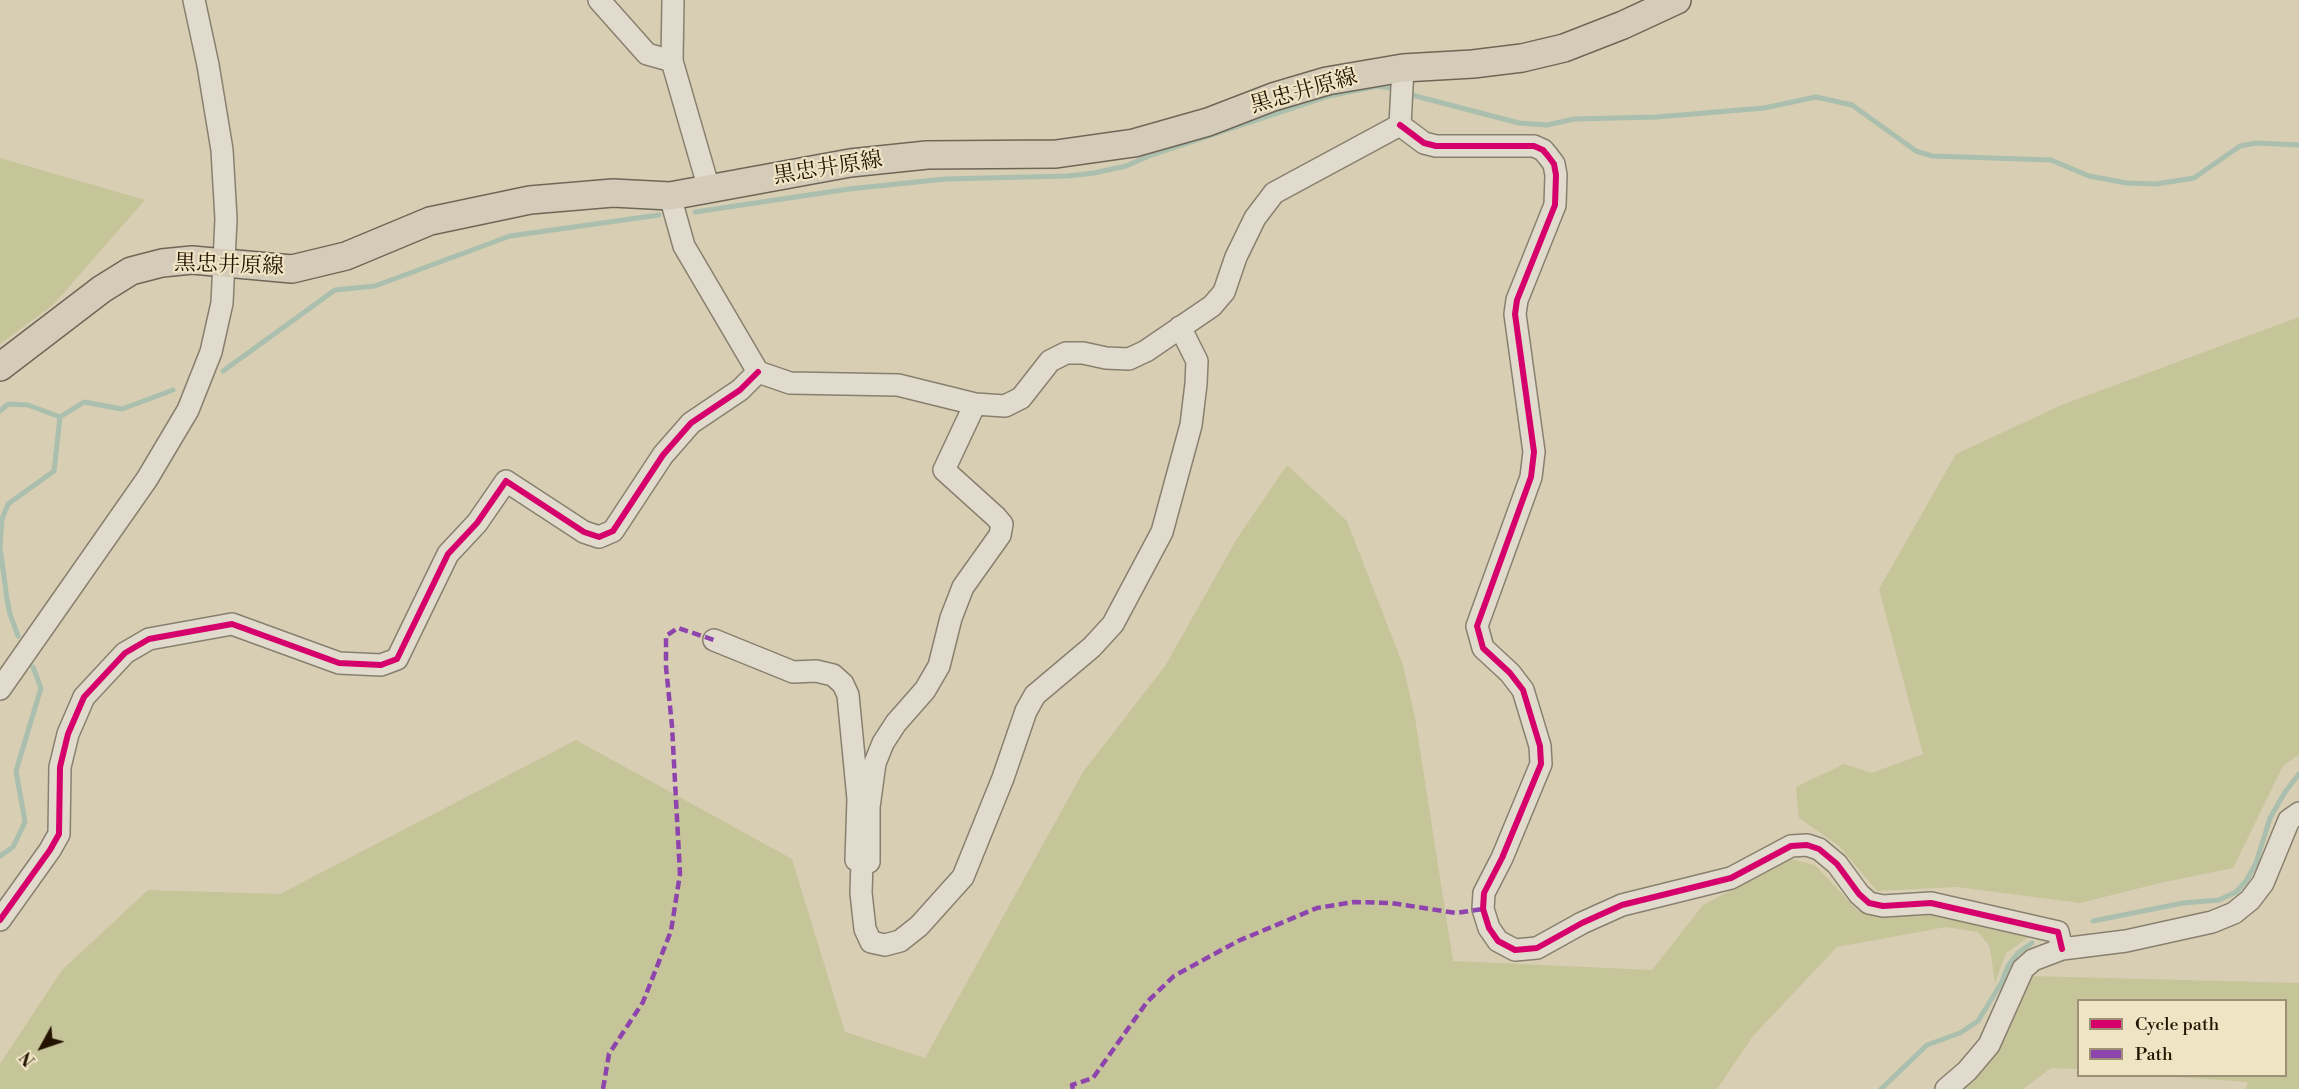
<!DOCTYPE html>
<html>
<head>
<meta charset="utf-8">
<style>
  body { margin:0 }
  #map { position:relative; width:2299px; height:1089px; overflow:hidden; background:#d8ceb3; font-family:"Libre Bodoni",serif }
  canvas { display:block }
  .legend { position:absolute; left:2077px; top:999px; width:210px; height:78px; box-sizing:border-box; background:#efe4c4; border:2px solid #9e9076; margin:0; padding:8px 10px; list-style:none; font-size:18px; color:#241300 }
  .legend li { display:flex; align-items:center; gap:12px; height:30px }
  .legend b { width:30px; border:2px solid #9e9076 }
  .north { position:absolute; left:12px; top:1017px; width:60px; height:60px; -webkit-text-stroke:4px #efe4c4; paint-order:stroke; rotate:230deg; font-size:16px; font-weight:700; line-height:24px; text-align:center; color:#241300 }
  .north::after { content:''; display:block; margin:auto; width:21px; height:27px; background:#241300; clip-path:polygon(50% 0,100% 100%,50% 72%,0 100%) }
</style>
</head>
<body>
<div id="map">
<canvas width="2299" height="1089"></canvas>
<ul class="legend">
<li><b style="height:8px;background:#d6006c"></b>Cycle path</li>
<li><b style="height:8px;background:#8e44ad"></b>Path</li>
</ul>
<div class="north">N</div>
</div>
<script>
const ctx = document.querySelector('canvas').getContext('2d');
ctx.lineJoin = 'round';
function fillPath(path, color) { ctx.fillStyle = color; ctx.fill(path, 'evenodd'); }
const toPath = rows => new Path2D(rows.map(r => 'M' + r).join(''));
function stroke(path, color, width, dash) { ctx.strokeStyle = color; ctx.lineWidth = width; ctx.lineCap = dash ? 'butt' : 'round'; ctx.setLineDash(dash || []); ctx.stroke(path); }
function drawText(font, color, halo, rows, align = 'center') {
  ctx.font = font + ' "Libre Bodoni","Noto Serif JP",serif'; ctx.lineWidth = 4.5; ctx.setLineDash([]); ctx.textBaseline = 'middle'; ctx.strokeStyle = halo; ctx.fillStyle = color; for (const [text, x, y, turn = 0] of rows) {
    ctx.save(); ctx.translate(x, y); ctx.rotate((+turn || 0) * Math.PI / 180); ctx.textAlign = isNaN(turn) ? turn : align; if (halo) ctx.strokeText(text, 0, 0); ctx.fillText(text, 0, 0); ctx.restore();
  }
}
const green = toPath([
  [0,158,145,200,53,305,0,344],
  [2299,317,2299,755,2283,766,2233,868,2160,883,2080,903,1957,887,1877,891,1839,846,1799,818,1796,787,1844,764,1872,773,1923,754,1879,589,1956,454,2064,404],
  [1287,465,1347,521,1403,665,1415,718,1453,961,1652,970,1703,905,1791,859,1815,865,1858,911,1945,915,2030,936,2006,953,1995,983,1990,947,1978,932,1946,927,1837,947,1753,1036,1717,1089,0,1089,0,1064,62,970,148,890,280,894,576,740,792,859,845,1032,925,1058,1083,772,1165,666,1238,537],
  [2030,976,2299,983,2299,1089,2246,1089,2248,1082,2162,1076,2286,1076,2286,1000,2078,1000,2078,1069,2051,1068,2023,1089,1961,1089]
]);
const stream = toPath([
  [1408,94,1519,123,1547,125,1574,119,1657,117,1764,108,1816,97,1852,105,1916,151,1932,156,2051,160,2089,176,2127,183,2156,184,2194,178,2240,146,2256,143,2299,145],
  [695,212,849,189,945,179,1068,176,1094,173,1126,166,1149,156,1329,96,1378,86,1397,89],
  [223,371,335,290,375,286,510,236,659,215],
  [0,411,8,404,28,405,60,417,84,402,122,409,173,390],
  [18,636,10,614,7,599,0,547,2,519,8,504,54,471,60,417],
  [0,856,13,847,25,822,16,771,41,688,33,667],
  [2093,921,2183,903,2219,900,2236,892,2246,881,2256,863,2270,818,2285,792,2299,774],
  [1881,1089,1927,1045,1960,1033,1978,1021,2002,982,2008,966,2018,953,2032,943]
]);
const minor = toPath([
  [599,0,647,54,672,61],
  [673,0,672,61,709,189],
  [1400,125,1424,143,1436,146,1534,146,1543,150,1548,156,1554,164,1556,175,1555,205,1517,300,1515,314,1534,452,1531,477,1477,626,1483,648,1510,673,1523,690,1540,746,1541,764,1502,858,1484,893,1483,909,1489,928,1498,941,1515,950,1537,948,1582,923,1622,905,1731,878,1791,846,1807,845,1819,849,1837,864,1859,894,1869,903,1883,906,1931,903,2058,932,2062,949],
  [1400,125,1403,68],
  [670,196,684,246,758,372,790,383,898,385,975,404,1005,406,1021,398,1050,361,1066,353,1083,353,1106,358,1129,359,1146,351,1212,306,1224,292,1236,257,1255,218,1274,193,1400,125],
  [714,640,793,672,816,671,833,675,843,684,848,695,858,799,856,860,869,862,869,807,875,763,883,743,896,723,925,690,939,666,951,618,963,587,1000,535,1002,524,996,517,944,470,975,404],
  [0,689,147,479,188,410,211,352,222,303,226,219,222,150,208,65,194,0],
  [862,861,861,893,865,929,871,942,885,945,900,941,919,926,963,877,1003,778,1026,711,1035,695,1092,647,1113,624,1162,532,1191,425,1196,384,1197,361,1180,327],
  [0,920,50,850,59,834,60,767,68,734,84,697,125,653,149,639,232,624,339,663,381,665,397,659,448,554,477,523,506,481,584,532,599,537,613,531,663,455,691,423,740,390,758,372],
  [1946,1089,1967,1071,1989,1045,2023,969,2033,960,2062,949,2126,941,2212,922,2234,913,2250,900,2263,883,2289,820,2299,813]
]);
const major = toPath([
  [0,367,102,289,131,271,162,263,192,260,292,269,346,256,430,221,530,200,613,193,670,196,850,163,927,155,1056,154,1134,143,1208,122,1273,97,1327,81,1403,68,1473,64,1522,58,1564,48,1623,25,1677,0]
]);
const quiet = toPath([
  [603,1089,609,1054,643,1002,671,931,680,874,672,726,666,667,666,636,678,628,714,640],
  [1073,1089,1072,1085,1093,1078,1147,1002,1174,976,1238,941,1317,908,1354,902,1391,903,1456,913,1483,909]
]);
const cycleway = toPath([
  [1400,125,1424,143,1436,146,1534,146,1543,150,1548,156,1554,164,1556,175,1555,205,1517,300,1515,314,1534,452,1531,477,1477,626,1483,648,1510,673,1523,690,1540,746,1541,764,1502,858,1484,893,1483,909,1489,928,1498,941,1515,950,1537,948,1582,923,1622,905,1731,878,1791,846,1807,845,1819,849,1837,864,1859,894,1869,903,1883,906,1931,903,2058,932,2062,949],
  [0,920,50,850,59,834,60,767,68,734,84,697,125,653,149,639,232,624,339,663,381,665,397,659,448,554,477,523,506,481,584,532,599,537,613,531,663,455,691,423,740,390,758,372]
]);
const streetNames = [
  ["黒忠井原線",1304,92,-16],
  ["黒忠井原線",828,169,-9],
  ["黒忠井原線",229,266,2]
];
fillPath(green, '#c6c499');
stroke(stream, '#aabfad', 5);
stroke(minor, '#88806f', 24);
stroke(major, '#6e6757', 30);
stroke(minor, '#e0dbcd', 21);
stroke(major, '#d5cbb9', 27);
stroke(quiet, '#8e44ad', 4.5, [9, 4.5]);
stroke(cycleway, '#d6006c', 6);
drawText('22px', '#241300', '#efe4c4', streetNames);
</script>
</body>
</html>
